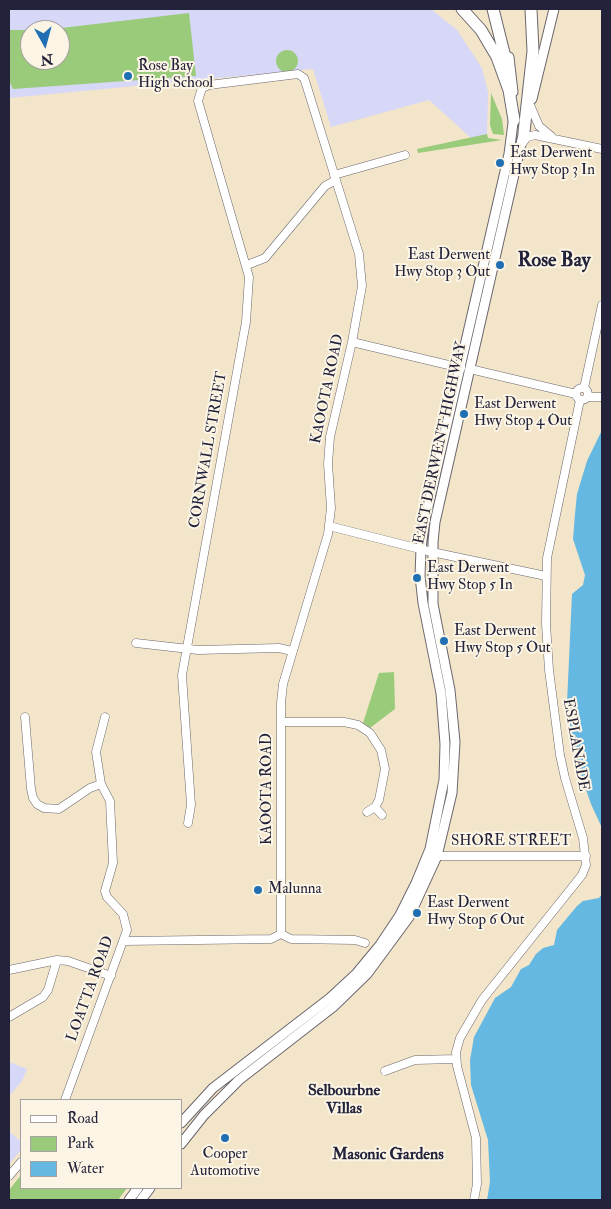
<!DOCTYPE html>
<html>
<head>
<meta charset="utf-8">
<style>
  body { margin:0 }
  #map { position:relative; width:611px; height:1209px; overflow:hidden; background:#f2e5c9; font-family:"IM FELL Double Pica",serif }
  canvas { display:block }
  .frame { position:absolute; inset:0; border:10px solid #22223b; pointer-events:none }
  .legend { position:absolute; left:20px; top:1099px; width:162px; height:90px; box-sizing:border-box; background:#fcf5e5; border:1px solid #a5a1a1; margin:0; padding:6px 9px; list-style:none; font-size:15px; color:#22223b }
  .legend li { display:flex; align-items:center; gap:10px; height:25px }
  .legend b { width:25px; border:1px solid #a5a1a1 }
  .north { position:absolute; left:20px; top:20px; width:50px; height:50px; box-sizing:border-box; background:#fcf5e5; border:1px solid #a5a1a1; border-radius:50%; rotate:173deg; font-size:14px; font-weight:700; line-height:20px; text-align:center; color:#22223b }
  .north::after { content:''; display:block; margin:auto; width:18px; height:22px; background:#1f6fb2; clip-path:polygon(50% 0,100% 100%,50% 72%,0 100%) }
</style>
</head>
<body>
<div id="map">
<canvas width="611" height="1209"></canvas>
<div class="frame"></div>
<ul class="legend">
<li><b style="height:6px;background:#fff"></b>Road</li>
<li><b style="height:14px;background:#9acb7b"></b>Park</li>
<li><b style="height:14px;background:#65b8e1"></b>Water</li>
</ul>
<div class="north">N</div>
</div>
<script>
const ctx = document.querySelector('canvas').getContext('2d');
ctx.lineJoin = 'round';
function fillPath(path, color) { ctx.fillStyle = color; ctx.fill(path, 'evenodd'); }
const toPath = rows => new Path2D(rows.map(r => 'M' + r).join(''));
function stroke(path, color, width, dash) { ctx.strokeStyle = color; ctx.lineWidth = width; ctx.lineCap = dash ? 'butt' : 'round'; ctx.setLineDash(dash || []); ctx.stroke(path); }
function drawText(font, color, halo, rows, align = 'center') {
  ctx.font = font + ' "IM FELL Double Pica",serif'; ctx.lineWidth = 4; ctx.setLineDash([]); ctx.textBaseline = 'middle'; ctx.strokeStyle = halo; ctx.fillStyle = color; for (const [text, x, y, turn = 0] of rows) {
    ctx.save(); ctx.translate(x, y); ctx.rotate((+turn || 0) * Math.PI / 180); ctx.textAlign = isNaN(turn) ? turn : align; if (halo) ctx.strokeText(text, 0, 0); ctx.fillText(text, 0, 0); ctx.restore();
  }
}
const built = toPath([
  [9,9,431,9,457,30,482,68,488,92,487,134,471,138,429,100,331,127,313,69,9,98],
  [30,30,60,30,60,60,30,60],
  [9,1062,27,1069,22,1081,9,1096],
  [9,1131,21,1142,21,1150,9,1164]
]);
const green = toPath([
  [189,13,196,76,13,89,9,81,9,30,30,30,30,60,60,60,60,30,44,30],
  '276 61a11 11 0 1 1 22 0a11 11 0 1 1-22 0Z',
  [491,93,502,119,504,135,493,134,490,125],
  [487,134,488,138,502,140,418,153,417,149],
  [394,672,395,709,370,728,363,723,379,673],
  [21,1175,21,1188,127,1188,118,1200,9,1200,9,1190]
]);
const water = toPath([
  [602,430,602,828,591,804,582,778,572,741,567,703,572,594,583,585,585,575,573,539,575,514,577,494,587,461],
  [602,894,602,1200,487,1200,490,1182,488,1140,471,1085,470,1060,474,1037,495,998,511,987,521,969,529,965,536,954,543,948,554,945,557,930,577,906,583,901,599,898]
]);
const minor = toPath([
  [530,105,539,126,551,136],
  [522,144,527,137,535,135,602,149],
  [334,175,405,155],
  [247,265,265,258,325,186,336,180],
  [352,342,461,368],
  [470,369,576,394],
  '576 394a6 6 0 1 1 12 0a6 6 0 1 1-12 0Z',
  [584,388,602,305],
  [588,397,602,397],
  [329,526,432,552,546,576],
  [136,643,198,650,279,648,292,651],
  [25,717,31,789,33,798,37,804,44,808,59,809,90,788,101,784],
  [281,722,344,722,358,725,370,733,381,750,385,769,379,800,375,807,367,812],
  [375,807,382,815],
  [188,823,191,805,182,675,246,322,249,277,198,101,202,88,209,85,298,74,304,78,306,84,359,254,362,286,352,342,330,437,328,464,331,508,328,534,283,684,281,703,281,934],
  [437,856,586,856],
  [125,941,271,939,281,934,291,939,355,940,365,943],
  [9,970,57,960,68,961,111,976],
  [9,1017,43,997,48,990,57,960],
  [385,1071,415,1060,456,1059],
  [65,1100,127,930,123,914,107,897,105,891,113,863,110,801,101,784,96,752,105,717],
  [9,1176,21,1162],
  [474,1200,477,1184,476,1138,457,1066,456,1052,460,1038,482,1000,582,875,586,865,583,838,565,778,560,755,549,670,546,624,547,558,580,400]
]);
const major = toPath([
  [509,57,513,92],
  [532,99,554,9],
  [181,1123,213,1088,330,998,356,974,380,945,400,915,416,883,430,849,444,780,445,744,441,693,423,603,420,576,421,549,424,524,509,154,514,115],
  [181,1144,204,1115,239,1080,333,1007,367,974,409,917,437,856,452,793,455,742,450,690,433,604,433,542,435,522,525,126],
  [129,1200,138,1188],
  [141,1200,150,1188]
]);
const highway = toPath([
  [462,9,481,30,497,57,509,90,514,120],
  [493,9,507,65],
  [524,132,533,51,531,9]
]);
const markers = [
  [128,76,5,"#1f6fb2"],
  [500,163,5,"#1f6fb2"],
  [500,265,5,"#1f6fb2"],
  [464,414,5,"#1f6fb2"],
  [417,578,5,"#1f6fb2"],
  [444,641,5,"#1f6fb2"],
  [258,890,5,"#1f6fb2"],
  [417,913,5,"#1f6fb2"],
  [225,1138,5,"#1f6fb2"]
];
const poiNames = [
  ["Rose Bay",138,67],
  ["High School",138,84],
  ["East Derwent",510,154],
  ["Hwy Stop 3 In",510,171],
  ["East Derwent",490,256,"right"],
  ["Hwy Stop 3 Out",490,273,"right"],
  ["East Derwent",474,405],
  ["Hwy Stop 4 Out",474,422],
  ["East Derwent",427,569],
  ["Hwy Stop 5 In",427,586],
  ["East Derwent",454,632],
  ["Hwy Stop 5 Out",454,649],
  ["Malunna",268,890],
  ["East Derwent",427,904],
  ["Hwy Stop 6 Out",427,921],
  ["Cooper",225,1155,"center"],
  ["Automotive",225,1172,"center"]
];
const streetNames = [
  ["KAOOTA ROAD",328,389,-78],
  ["EAST DERWENT HIGHWAY",441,443,-78],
  ["CORNWALL STREET",209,450,-80],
  ["ESPLANADE",575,745,80],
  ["KAOOTA ROAD",268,789,-90],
  ["SHORE STREET",511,842],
  ["LOATTA ROAD",91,989,-70]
];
const neighbourhoodNames = [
  ["Selbourbne",344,1092],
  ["Villas",344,1110],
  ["Masonic Gardens",388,1156]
];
const districtNames = [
  ["Rose Bay",554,262]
];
fillPath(built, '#d7d7f8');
fillPath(green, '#9acb7b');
fillPath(water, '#65b8e1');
stroke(minor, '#6b666d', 9);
stroke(major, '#6b666d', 11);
stroke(highway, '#6b666d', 13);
stroke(minor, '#fff', 8);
stroke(major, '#fff', 9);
stroke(highway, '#fff', 11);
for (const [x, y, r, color] of markers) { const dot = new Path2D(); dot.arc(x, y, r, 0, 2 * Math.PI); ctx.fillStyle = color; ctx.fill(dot); stroke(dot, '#fcf5e5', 2); }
drawText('15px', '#22223b', '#fcf5e5', poiNames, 'left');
drawText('15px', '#22223b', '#fcf5e5', streetNames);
drawText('bold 16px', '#22223b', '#fcf5e5', neighbourhoodNames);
drawText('bold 20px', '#22223b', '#fcf5e5', districtNames);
</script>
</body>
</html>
